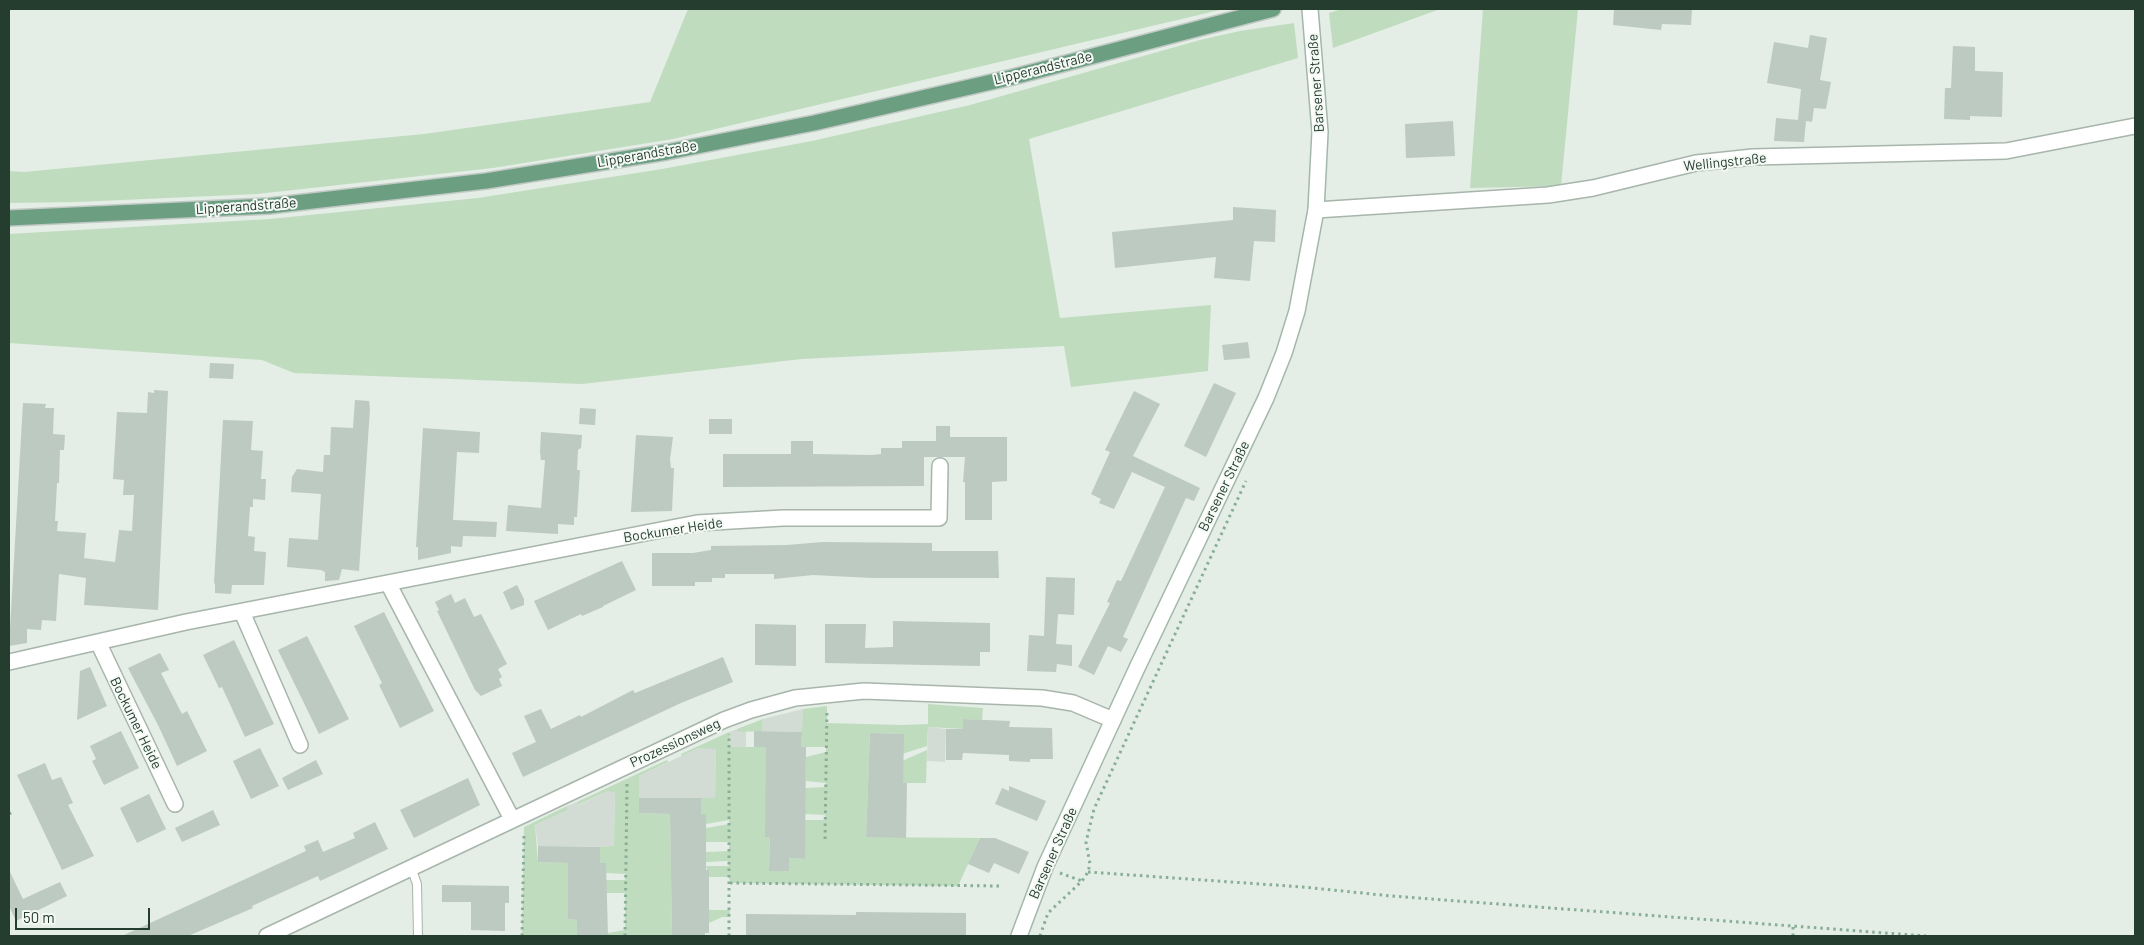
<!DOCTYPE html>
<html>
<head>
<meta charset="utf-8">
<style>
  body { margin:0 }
  #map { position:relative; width:2144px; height:945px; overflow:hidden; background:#e4ede6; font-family:Barlow,sans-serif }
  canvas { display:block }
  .frame { position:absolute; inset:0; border:10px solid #253d2f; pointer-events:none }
  .scale { position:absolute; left:15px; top:908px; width:135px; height:22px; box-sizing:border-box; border:2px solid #253d2f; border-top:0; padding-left:6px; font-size:15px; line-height:18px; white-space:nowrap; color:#253d2f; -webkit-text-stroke:4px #f4f9f5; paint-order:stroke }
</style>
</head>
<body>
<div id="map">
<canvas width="2144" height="945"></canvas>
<div class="frame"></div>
<div class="scale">50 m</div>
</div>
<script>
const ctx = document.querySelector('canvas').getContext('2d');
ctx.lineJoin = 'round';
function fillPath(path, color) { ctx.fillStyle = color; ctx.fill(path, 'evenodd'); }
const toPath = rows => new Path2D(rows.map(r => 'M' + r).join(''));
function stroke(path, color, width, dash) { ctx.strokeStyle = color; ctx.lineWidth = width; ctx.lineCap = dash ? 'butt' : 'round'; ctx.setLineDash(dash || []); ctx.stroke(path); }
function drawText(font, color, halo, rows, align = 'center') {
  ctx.font = font + ' Barlow,sans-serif'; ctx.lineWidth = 4; ctx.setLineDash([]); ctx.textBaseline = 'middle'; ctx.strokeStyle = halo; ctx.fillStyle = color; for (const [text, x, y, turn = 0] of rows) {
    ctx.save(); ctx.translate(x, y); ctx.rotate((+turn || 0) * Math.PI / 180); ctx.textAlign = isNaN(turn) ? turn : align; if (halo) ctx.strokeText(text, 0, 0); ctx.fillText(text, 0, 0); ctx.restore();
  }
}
const built = toPath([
  [803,709,802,732,762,731,763,719],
  [928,727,946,729,945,762,927,761],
  [737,729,737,731,746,731,746,747,729,747,729,732],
  [698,748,716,748,715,799,639,798,639,776],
  [608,791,615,792,614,847,538,846,535,825,568,810,567,806,577,802,578,805]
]);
const green = toPath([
  [688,9,1224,9,673,139,493,168,257,194,77,202,9,203,9,171,24,172,424,134,650,102],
  [1342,9,1440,9,1333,48,1329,13],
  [1483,9,1578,9,1561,186,1470,188],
  [1294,23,1298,58,1029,139,1060,318,1211,305,1208,371,1071,387,1064,346,802,359,582,384,294,373,262,360,9,343,9,234,270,219,478,198,662,169,812,141,970,105,1200,40,1240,31],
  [928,704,983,708,982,720,964,719,963,729,928,727,927,746,902,754,903,734,870,733,866,837,980,838,958,886,730,883,729,877,709,877,706,866,729,866,728,861,706,862,706,852,729,851,729,842,706,842,706,828,729,824,729,820,706,824,706,814,701,814,701,798,715,798,716,749,698,748,682,756,681,754,729,732,729,747,766,747,766,837,770,837,769,871,789,871,789,858,805,859,805,820,825,820,825,815,805,814,805,788,825,787,826,783,806,781,806,757,826,752,826,747,801,747,803,709,827,706,827,723,903,725,928,724],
  [763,719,762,731,737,732,737,729],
  [927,750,926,783,903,783,902,761],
  [667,760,668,762,639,776,639,813,670,814,672,936,608,936,608,933,625,930,625,893,606,893,606,880,625,880,625,874,606,873,606,863,600,863,600,847,614,846,615,793,608,791,577,805,577,802],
  [567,806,568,810,535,825,538,862,572,863,568,882,568,919,577,920,577,936,522,936,524,827],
  [709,910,730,910,730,917,722,917,709,923]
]);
const building = toPath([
  [1614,9,1692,9,1691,25,1662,24,1661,30,1613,25],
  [1810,35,1827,38,1820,80,1831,82,1826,109,1814,108,1812,122,1806,121,1804,142,1774,141,1776,118,1798,120,1801,89,1767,83,1774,42,1808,48],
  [1953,46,1975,47,1975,71,2003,72,2002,117,1970,116,1970,120,1944,119,1945,88,1951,88],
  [1453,121,1455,156,1406,158,1405,124],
  [1233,207,1276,210,1275,242,1254,241,1250,281,1214,278,1216,257,1115,268,1112,232,1233,220],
  [1248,342,1250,358,1224,360,1222,345],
  [210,363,234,364,233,379,209,378],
  [1214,383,1236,393,1206,457,1184,446],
  [154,390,168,391,158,610,84,605,86,578,59,574,56,621,42,620,41,630,27,629,27,643,9,646,23,403,46,404,45,408,54,408,53,434,65,435,64,450,60,450,59,483,57,483,55,521,58,521,57,531,86,533,84,558,115,562,119,530,132,531,134,495,123,495,124,480,113,479,117,412,147,413,148,392,154,393],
  [1134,391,1160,404,1133,456,1200,488,1194,501,1186,498,1123,637,1128,639,1121,652,1108,646,1094,675,1078,667,1110,603,1107,602,1117,580,1121,581,1165,487,1132,472,1114,509,1099,503,1101,499,1091,494,1110,452,1105,450],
  [355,400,369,401,370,409,359,571,342,569,339,580,325,581,325,572,321,570,287,567,289,538,318,540,321,494,291,492,292,477,297,469,323,472,324,455,330,455,331,427,353,428],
  [580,408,596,409,595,425,579,424],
  [709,419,732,419,732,434,709,434],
  [223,420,253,421,251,450,263,451,261,479,266,479,265,500,253,499,253,507,250,507,248,536,255,537,254,551,266,552,264,585,232,585,231,594,215,593,215,583,214,584],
  [936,426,950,426,950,437,1007,437,1007,481,992,482,992,520,965,520,965,482,963,482,965,457,924,457,924,486,723,487,723,454,791,454,791,441,813,441,813,454,872,455,881,454,881,448,902,448,902,441,936,441],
  [423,428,480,432,479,453,457,452,453,520,497,522,496,537,463,536,462,547,451,546,451,553,418,560,418,547,416,547],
  [541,432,582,435,581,448,578,450,577,470,580,470,577,517,574,517,574,525,558,524,558,534,506,531,508,505,541,508,545,460,541,460,540,452],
  [636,435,673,437,670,459,671,468,674,468,672,511,631,512],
  [822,542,932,543,932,551,998,551,999,578,872,578,813,575,774,579,774,574,725,574,725,578,712,578,712,582,695,582,695,586,652,586,652,553,693,553,711,550,711,546,787,545],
  [622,561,636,590,603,606,603,607,582,616,581,614,548,630,534,601],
  [1046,577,1075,578,1074,615,1058,614,1056,644,1072,645,1072,666,1057,664,1056,672,1027,671,1029,635,1044,636],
  [517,585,524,599,524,605,511,610,503,592],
  [451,594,455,603,465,598,474,617,481,614,507,664,498,669,502,677,499,679,502,686,481,696,475,690,437,611,439,610,435,602],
  [384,612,434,711,400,728,379,685,382,683,354,626],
  [893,621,990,623,990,652,980,652,980,666,825,663,825,624,866,624,865,648,893,647],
  [755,624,796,625,796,666,755,665],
  [307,636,349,719,319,734,278,650],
  [234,640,274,724,245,737,222,687,219,688,203,655],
  [160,653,169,670,161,673,182,714,187,711,207,751,177,766,158,725,128,668],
  [723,657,733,682,681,703,523,777,512,753,536,742,524,716,541,709,551,729,580,715,581,717,633,690,635,693],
  [90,667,107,706,77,720,80,671],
  [963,719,1010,721,1009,727,1052,728,1053,759,1030,759,1030,762,1009,761,1009,755,963,753,962,760,946,760,946,729,963,729],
  [121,731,139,768,104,785,92,761,96,759,90,746],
  [754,731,802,732,801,747,806,747,805,859,789,858,789,871,769,871,770,837,765,837,766,747,754,747],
  [870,733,904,734,903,783,907,783,906,838,866,837],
  [260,748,279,786,251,799,233,761],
  [316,760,323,774,288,790,282,778],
  [45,763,52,780,61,777,73,803,68,805,94,856,62,870,17,775],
  [468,778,480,805,414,838,400,810],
  [1009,786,1046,801,1037,821,995,804,1002,788,1009,791],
  [149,794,166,829,137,843,120,808],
  [639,798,701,798,701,814,706,814,706,870,709,870,709,933,705,933,705,936,672,936,670,814,639,813],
  [213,810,220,825,182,842,175,828],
  [375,822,388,849,333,875,320,881,318,876,252,906,253,908,188,936,122,936,306,851,304,846,318,840,323,852,355,838,353,833],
  [980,838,995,838,1029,852,1019,874,994,863,989,873,968,864],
  [538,846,600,847,600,863,606,863,608,936,577,936,577,920,568,919,568,863,538,862],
  [9,870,23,899,60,882,67,896,16,921,9,906],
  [442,885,509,886,509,903,505,903,505,931,471,930,471,902,442,902],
  [856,912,966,913,966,936,746,936,746,914,856,915]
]);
const path = toPath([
  [9,814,13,812],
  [825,839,827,709],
  [1088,872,1303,887,1391,896,1926,936],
  [1060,873,1082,881],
  [730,883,1001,886],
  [522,936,524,833],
  [625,936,627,783],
  [729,936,729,734],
  [1040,936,1048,913,1082,881,1088,872,1090,864,1086,842,1094,809,1246,481],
  [1793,936,1793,926]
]);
const lane = toPath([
  [411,867,417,884,418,936]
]);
const street = toPath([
  [1316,210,1548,195,1593,188,1696,163,1753,157,2006,151,2135,126],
  [389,585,512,819],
  [242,612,300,745],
  [98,642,175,804],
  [9,662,186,622,697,523,783,518,939,518,940,466],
  [267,936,724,720,751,710,795,698,864,691,1042,698,1073,703,1113,720]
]);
const secondary = toPath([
  [1019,936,1045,867,1137,668,1266,398,1284,353,1297,311,1316,210,1320,132,1310,9]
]);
const primary = toPath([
  [9,218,269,206,486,181,667,152,814,123,1013,77,1273,9]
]);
const streetNames = [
  ["Lipperandstraße",1043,68,-14],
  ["Barsener Straße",1316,83,-94],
  ["Lipperandstraße",647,154,-10],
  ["Wellingstraße",1725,162,-6],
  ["Lipperandstraße",246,206,-4],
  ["Barsener Straße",1224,486,-64],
  ["Bockumer Heide",673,530,-9],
  ["Bockumer Heide",136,723,64],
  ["Prozessionsweg",675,743,-25],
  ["Barsener Straße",1053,853,-66]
];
fillPath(built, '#d2dcd5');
fillPath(green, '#c0dcbf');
fillPath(building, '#bccac1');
stroke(lane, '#a7b5ab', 10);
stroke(street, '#a7b5ab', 18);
stroke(secondary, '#a3b8aa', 18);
stroke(primary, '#c2c9c5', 18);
stroke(path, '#87ae96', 3, [2.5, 4]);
stroke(lane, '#fff', 8);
stroke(street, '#fff', 15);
stroke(secondary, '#fff', 15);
stroke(primary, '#6c9f82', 15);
drawText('14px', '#253d2f', '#f4f9f5', streetNames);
</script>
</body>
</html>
